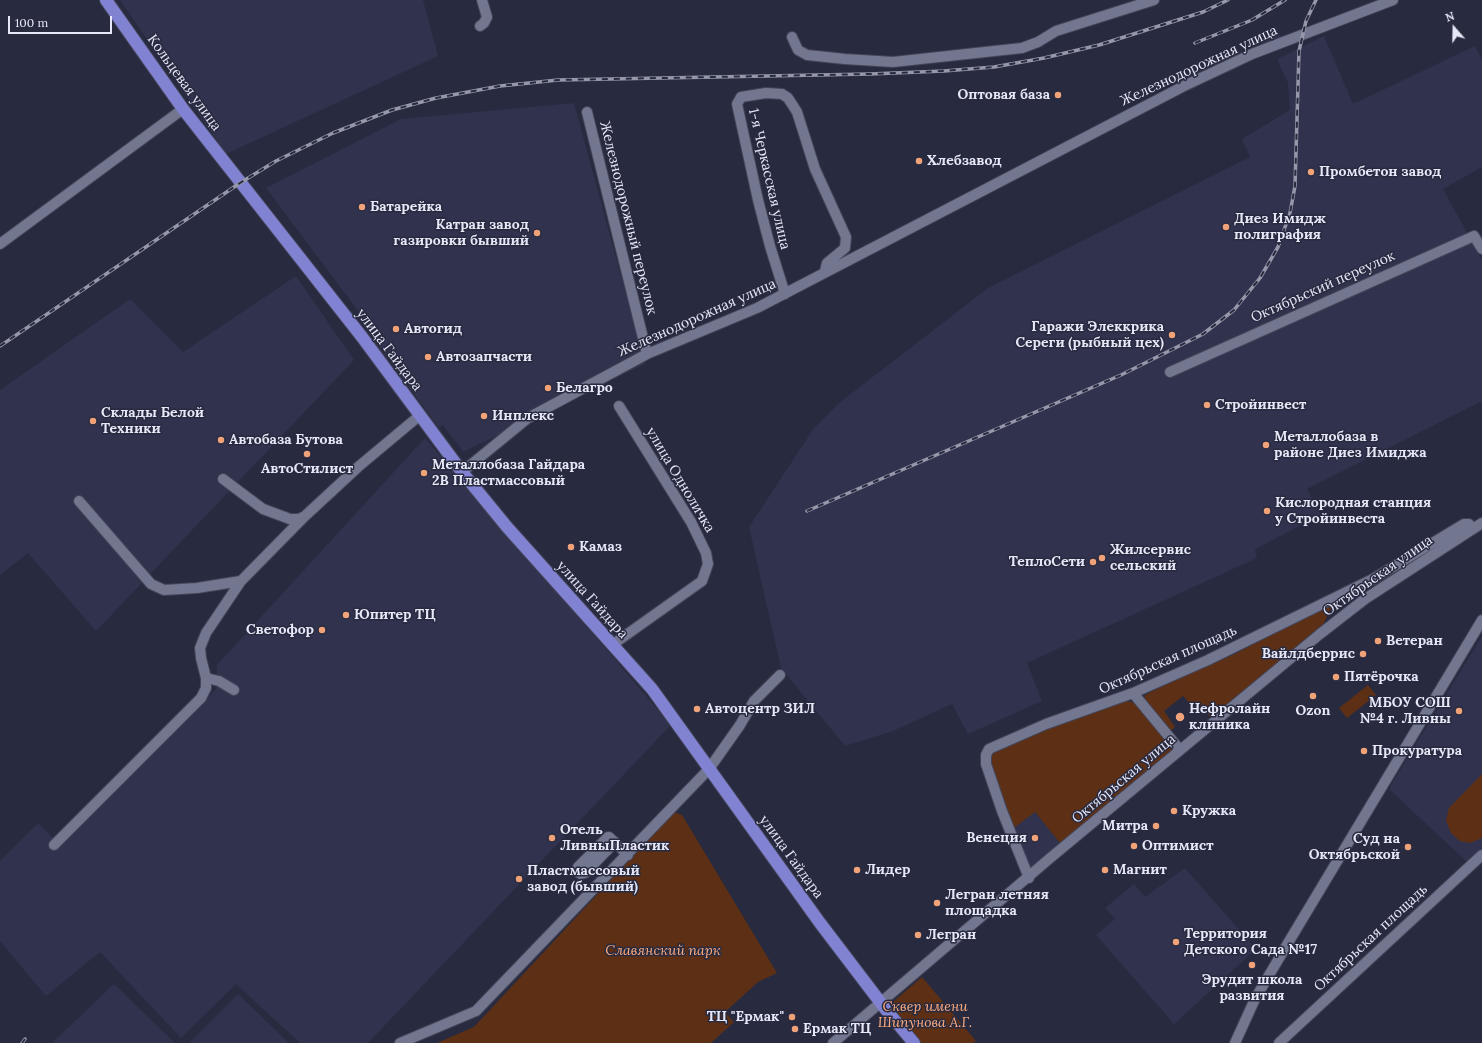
<!DOCTYPE html>
<html>
<head>
<meta charset="utf-8">
<style>
  body { margin:0 }
  #map { position:relative; width:1482px; height:1043px; overflow:hidden; background:#282a40; font-family:Lora,serif }
  canvas { display:block }
  .north { position:absolute; left:1434px; top:8px; width:40px; height:40px; -webkit-text-stroke:3px #282a40; paint-order:stroke; rotate:340deg; font-size:11px; font-weight:700; line-height:16px; text-align:center; color:#e7e8f7 }
  .north::after { content:''; display:block; margin:auto; width:14px; height:18px; background:#e7e8f7; clip-path:polygon(50% 0,100% 100%,50% 72%,0 100%) }
  .scale { position:absolute; left:8px; top:16px; width:104px; height:18px; box-sizing:border-box; border:2px solid #e7e8f7; border-top:0; padding-left:5px; font-size:12px; line-height:14px; white-space:nowrap; color:#e7e8f7; -webkit-text-stroke:3px #282a40; paint-order:stroke }
</style>
</head>
<body>
<div id="map">
<canvas width="1482" height="1043"></canvas>
<div class="north">N</div>
<div class="scale">100 m</div>
</div>
<script>
const ctx = document.querySelector('canvas').getContext('2d');
ctx.lineJoin = 'round';
function fillPath(path, color) { ctx.fillStyle = color; ctx.fill(path, 'evenodd'); }
const toPath = rows => new Path2D(rows.map(r => 'M' + r).join(''));
function stroke(path, color, width, dash) { ctx.strokeStyle = color; ctx.lineWidth = width; ctx.lineCap = dash ? 'butt' : 'round'; ctx.setLineDash(dash || []); ctx.stroke(path); }
function drawText(font, color, halo, rows, align = 'center') {
  ctx.font = font + ' Lora,serif'; ctx.lineWidth = 3; ctx.setLineDash([]); ctx.textBaseline = 'middle'; ctx.strokeStyle = halo; ctx.fillStyle = color; for (const [text, x, y, turn = 0] of rows) {
    ctx.save(); ctx.translate(x, y); ctx.rotate((+turn || 0) * Math.PI / 180); ctx.textAlign = isNaN(turn) ? turn : align; if (halo) ctx.strokeText(text, 0, 0); ctx.fillText(text, 0, 0); ctx.restore();
  }
}
const built = toPath([
  [120,0,423,0,438,56,226,154],
  [1276,26,1281,37,1262,45,1257,34],
  [1324,36,1353,104,1475,46,1482,60,1482,167,1443,189,1482,260,1482,401,1307,489,1321,515,1255,549,1257,558,1027,663,1042,701,968,734,952,704,893,731,845,746,781,668,749,527,814,428,839,403,988,288,1250,157,1242,139,1290,110,1288,83,1277,59],
  [574,103,645,364,463,452,443,425,439,428,359,319,362,316,266,188,401,119],
  [296,276,354,360,96,631,28,553,0,575,0,390,130,299,183,352],
  [425,438,671,725,368,1043,300,1043,236,984,181,1038,100,952,46,996,0,941,0,861,38,823,61,846,217,688,217,665],
  [1482,636,1482,848,1467,862,1390,790,1391,785],
  [1035,812,1060,843,1028,872,1011,830],
  [1185,868,1256,949,1174,1024,1096,935,1115,919,1105,908,1134,884,1145,897],
  [114,984,175,1043,52,1043],
  [238,994,289,1043,189,1043]
]);
const green = toPath([
  [1332,602,1334,602,1324,623,1211,718,1201,706,1196,710,1183,696,1164,711,1175,727,1169,732,1144,700,1145,695,1188,674,1235,654],
  [1368,685,1376,695,1347,718,1339,708],
  [1127,701,1135,703,1172,746,1172,751,1060,843,1035,812,1011,830,989,756,993,750,1119,702],
  [1482,774,1482,838,1470,843,1460,841,1451,833,1446,821,1449,808],
  [674,812,682,815,777,973,758,982,725,1012,734,1022,711,1043,437,1043,474,1027],
  [922,977,976,1041,973,1043,920,1043,898,1018,893,1005,894,1001]
]);
const minor = toPath([
  [480,26,484,23,487,17,482,0],
  [792,37,798,50,807,55,845,59,893,62,1022,48,1038,42,1056,31,1154,0],
  [587,112,647,354],
  [0,244,183,109],
  [785,294,770,246,758,200,737,104,741,97,766,93,782,94,788,98,797,112,815,169,846,237,845,248,827,263,825,271],
  [1170,372,1474,236,1482,249],
  [462,472,528,418,647,354,757,308,1184,86,1252,54,1393,0],
  [223,479,263,509,290,519,299,519,305,516,358,467,419,416],
  [79,501,151,584,164,590,197,588,241,581,305,516],
  [612,645,702,581,708,564,706,553,691,522,619,406],
  [234,690,219,681,206,678,201,658,200,648,206,633,241,581],
  [1133,693,1180,750],
  [615,842,585,873,581,874,578,872,578,867,608,837,609,837,628,855],
  [54,845,201,698,206,688,206,678],
  [1029,878,1002,811,986,764,986,755,989,749,1046,724,1133,693,1208,660,1373,579,1464,524,1469,524,1473,529],
  [400,1043,476,1011,709,769,740,725,754,701,780,675],
  [833,1043,1049,859,1320,634,1365,599,1482,523],
  [1235,1043,1255,999,1288,943,1482,620],
  [1279,1043,1482,855]
]);
const major = toPath([
  [106,0,183,109,362,337,462,472,507,527,652,689,820,923,887,1011,914,1043]
]);
const rail = toPath([
  [1195,43,1252,20,1285,0],
  [0,346,240,183,276,161,333,133,392,110,436,98,500,86,558,80,870,74,944,71,994,67,1044,58,1099,45,1203,12,1228,0],
  [807,511,1121,375,1203,334,1234,310,1260,278,1278,247,1290,213,1295,186,1299,51,1306,21,1316,0],
  [22,1043,25,1039]
]);
const markers = [
  [1058,95,4,"#f0a279"],
  [919,161,4,"#f0a279"],
  [1311,172,4,"#f0a279"],
  [362,207,4,"#f0a279"],
  [1226,227,4,"#f0a279"],
  [537,233,4,"#f0a279"],
  [396,329,4,"#f0a279"],
  [1172,335,4,"#f0a279"],
  [428,357,4,"#f0a279"],
  [548,388,4,"#f0a279"],
  [1207,405,4,"#f0a279"],
  [484,416,4,"#f0a279"],
  [93,421,4,"#f0a279"],
  [221,440,4,"#f0a279"],
  [1266,445,4,"#f0a279"],
  [307,454,4,"#f0a279"],
  [424,473,4,"#f0a279"],
  [1267,511,4,"#f0a279"],
  [571,547,4,"#f0a279"],
  [1102,558,4,"#f0a279"],
  [1093,562,4,"#f0a279"],
  [346,615,4,"#f0a279"],
  [322,630,4,"#f0a279"],
  [1378,641,4,"#f0a279"],
  [1363,654,4,"#f0a279"],
  [1336,677,4,"#f0a279"],
  [1313,696,4,"#f0a279"],
  [697,709,4,"#f0a279"],
  [1459,711,4,"#f0a279"],
  [1180,717,5,"#f0a279"],
  [1364,751,4,"#f0a279"],
  [1174,811,4,"#f0a279"],
  [1156,826,4,"#f0a279"],
  [552,838,4,"#f0a279"],
  [1035,838,4,"#f0a279"],
  [1134,846,4,"#f0a279"],
  [1408,847,4,"#f0a279"],
  [857,870,4,"#f0a279"],
  [1105,870,4,"#f0a279"],
  [519,879,4,"#f0a279"],
  [937,903,4,"#f0a279"],
  [918,935,4,"#f0a279"],
  [1176,942,4,"#f0a279"],
  [1252,965,4,"#f0a279"],
  [792,1017,4,"#f0a279"],
  [795,1029,4,"#f0a279"]
];
const streetNames = [
  ["Железнодорожная улица",1199,66,-25],
  ["Кольцевая улица",184,83,54],
  ["1-я Черкасская улица",769,179,77],
  ["Железнодорожный переулок",628,218,76],
  ["Октябрьский переулок",1323,287,-24],
  ["Железнодорожная улица",697,318,-24],
  ["улица Гайдара",389,350,53],
  ["улица Одноличка",680,480,59],
  ["Октябрьская улица",1378,576,-35],
  ["улица Гайдара",592,600,48],
  ["Октябрьская площадь",1168,660,-24],
  ["Октябрьская улица",1124,779,-40],
  ["улица Гайдара",791,857,54],
  ["Октябрьская площадь",1371,938,-43]
];
const poiNames = [
  ["Оптовая база",1050,95,"right"],
  ["Хлебзавод",927,161],
  ["Промбетон завод",1319,172],
  ["Батарейка",370,207],
  ["Диез Имидж",1234,219],
  ["полиграфия",1234,235],
  ["Катран завод",529,225,"right"],
  ["газировки бывший",529,241,"right"],
  ["Гаражи Элеккрика",1164,327,"right"],
  ["Сереги (рыбный цех)",1164,343,"right"],
  ["Автогид",404,329],
  ["Автозапчасти",436,357],
  ["Белагро",556,388],
  ["Стройинвест",1215,405],
  ["Склады Белой",101,413],
  ["Техники",101,429],
  ["Инплекс",492,416],
  ["Металлобаза в",1274,437],
  ["районе Диез Имиджа",1274,453],
  ["Автобаза Бутова",229,440],
  ["Металлобаза Гайдара",432,465],
  ["2В Пластмассовый",432,481],
  ["АвтоСтилист",307,469,"center"],
  ["Кислородная станция",1275,503],
  ["у Стройинвеста",1275,519],
  ["Камаз",579,547],
  ["Жилсервис",1110,550],
  ["сельский",1110,566],
  ["ТеплоСети",1085,562,"right"],
  ["Юпитер ТЦ",354,615],
  ["Светофор",314,630,"right"],
  ["Ветеран",1386,641],
  ["Вайлдберрис",1355,654,"right"],
  ["Пятёрочка",1344,677],
  ["МБОУ СОШ",1451,703,"right"],
  ["№4 г. Ливны",1451,719,"right"],
  ["Автоцентр ЗИЛ",705,709],
  ["Нефролайн",1189,709],
  ["клиника",1189,725],
  ["Ozon",1313,711,"center"],
  ["Прокуратура",1372,751],
  ["Кружка",1182,811],
  ["Митра",1148,826,"right"],
  ["Отель",560,830],
  ["ЛивныПластик",560,846],
  ["Венеция",1027,838,"right"],
  ["Суд на",1400,839,"right"],
  ["Октябрьской",1400,855,"right"],
  ["Оптимист",1142,846],
  ["Лидер",865,870],
  ["Магнит",1113,870],
  ["Пластмассовый",527,871],
  ["завод (бывший)",527,887],
  ["Легран летняя",945,895],
  ["площадка",945,911],
  ["Территория",1184,934],
  ["Детского Сада №17",1184,950],
  ["Легран",926,935],
  ["Эрудит школа",1252,980,"center"],
  ["развития",1252,996,"center"],
  ["ТЦ \"Ермак\"",784,1017,"right"],
  ["Ермак ТЦ",803,1029]
];
const parkNames = [
  ["Славянский парк",663,951],
  ["Сквер имени",925,1007],
  ["Шипунова А.Г.",925,1023]
];
fillPath(built, '#31324d');
fillPath(green, '#5d3016');
stroke(minor, '#444558', 12);
stroke(major, '#444558', 14);
stroke(minor, '#73768f', 10);
stroke(major, '#8182d2', 12);
stroke(rail, '#9698aa', 3.5);
stroke(rail, '#282a40', 2, [6]);
for (const [x, y, r, color] of markers) { const dot = new Path2D(); dot.arc(x, y, r, 0, 2 * Math.PI); ctx.fillStyle = color; ctx.fill(dot); stroke(dot, '#282a40', 1.5); }
drawText('14px', '#e7e8f7', '#282a40', streetNames);
drawText('bold 14px', '#e7e8f7', '#282a40', poiNames, 'left');
drawText('italic 14px', '#feac7f', '#282a40', parkNames);
</script>
</body>
</html>
